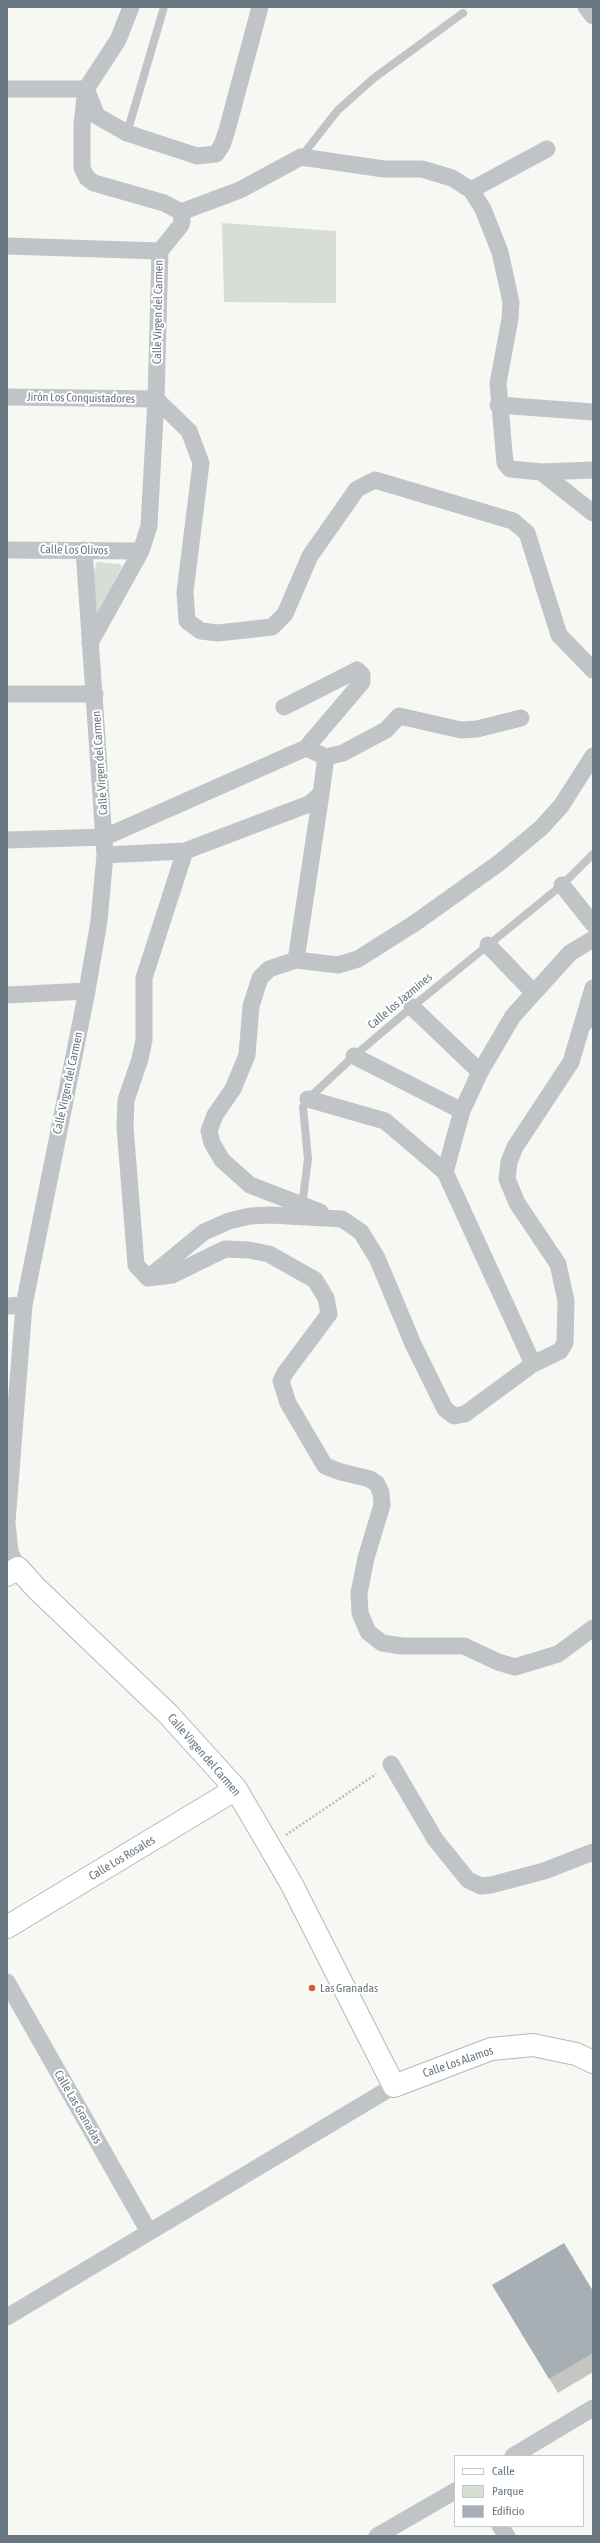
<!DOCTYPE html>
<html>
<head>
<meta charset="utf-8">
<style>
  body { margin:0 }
  #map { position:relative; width:600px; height:2543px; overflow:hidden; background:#f7f7f4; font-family:"Asap Condensed",sans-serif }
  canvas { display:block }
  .frame { position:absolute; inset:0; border:8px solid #687782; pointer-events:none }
  .legend { position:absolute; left:454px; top:2455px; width:130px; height:72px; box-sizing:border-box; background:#fff; border:1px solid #c3c9cd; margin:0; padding:5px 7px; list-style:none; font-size:12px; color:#687782 }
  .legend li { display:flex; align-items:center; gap:8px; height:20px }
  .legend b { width:20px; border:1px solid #c3c9cd }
</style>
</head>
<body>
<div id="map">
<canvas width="600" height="2543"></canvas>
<div class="frame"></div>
<ul class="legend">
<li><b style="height:5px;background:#fff"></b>Calle</li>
<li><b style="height:11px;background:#d8ddd5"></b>Parque</li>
<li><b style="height:11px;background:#a8afb4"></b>Edificio</li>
</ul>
</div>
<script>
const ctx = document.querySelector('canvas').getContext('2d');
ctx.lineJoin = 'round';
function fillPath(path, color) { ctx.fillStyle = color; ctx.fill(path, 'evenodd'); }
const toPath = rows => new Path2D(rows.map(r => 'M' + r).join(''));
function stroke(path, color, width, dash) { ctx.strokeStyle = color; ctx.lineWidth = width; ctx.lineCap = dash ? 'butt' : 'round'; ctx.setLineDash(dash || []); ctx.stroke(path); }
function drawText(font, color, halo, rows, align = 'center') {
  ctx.font = font + ' "Asap Condensed",sans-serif'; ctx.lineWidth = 4; ctx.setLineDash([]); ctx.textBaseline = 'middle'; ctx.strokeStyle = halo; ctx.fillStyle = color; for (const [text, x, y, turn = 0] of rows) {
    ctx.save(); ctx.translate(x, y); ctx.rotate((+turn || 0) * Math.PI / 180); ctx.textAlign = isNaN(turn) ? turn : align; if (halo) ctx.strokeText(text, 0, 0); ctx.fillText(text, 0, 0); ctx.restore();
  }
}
const green = toPath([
  [222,223,336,231,336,303,224,302],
  [97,562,120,564,122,567,97,614,92,578]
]);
const shadow = toPath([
  [593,2293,593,2372,558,2393,501,2299]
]);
const building = toPath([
  [564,2243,593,2291,593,2353,549,2379,492,2285]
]);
const path = toPath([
  [286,1835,376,1774]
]);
const lane = toPath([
  [127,133,164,7],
  [301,157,338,110,374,78,463,13],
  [302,1206,308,1159,303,1107,308,1099,354,1056,412,1007,562,885,593,854]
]);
const street = toPath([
  [586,7,593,16],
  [7,89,86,89,97,116,127,133,197,156,216,154,222,145,227,130,260,7],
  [471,190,547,149],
  [181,212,240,190,301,157,384,169,422,169,452,178,471,190,483,209,500,252,511,302,510,319,498,383,505,463,510,469,541,472,593,513],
  [7,246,160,251],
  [7,397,156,399,189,431,201,463,185,592,187,621,201,631,218,633,272,627,285,614,310,556,357,489,375,480,513,521,527,533,559,635,593,670],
  [498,405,593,412],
  [541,472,593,470],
  [7,550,141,551],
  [90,643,141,551,149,526,156,399,160,251,181,225,182,221,181,212,164,203,94,183,87,178,82,168,82,124,86,89,118,40,131,7],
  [7,694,95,694],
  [284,707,357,670,362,675,362,682,306,748],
  [7,840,105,837,306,748,326,757],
  [185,851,144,978,144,1040,140,1059,126,1100,125,1127,136,1265,148,1278,172,1275,225,1249,249,1250,269,1254,315,1280,326,1298,329,1314,285,1373,281,1381,288,1403,325,1466,341,1472,370,1479,377,1484,381,1493,382,1505,366,1558,359,1593,360,1613,368,1632,382,1643,402,1646,464,1646,498,1662,515,1667,558,1654,593,1628],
  [105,855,185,851,309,804,321,794,326,757,343,753,386,730,399,716,461,730,477,729,521,718],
  [562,885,593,924],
  [488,945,533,992],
  [296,960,321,794],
  [7,995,87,991],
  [412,1007,480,1072],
  [582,1025,593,988],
  [354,1056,462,1111],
  [308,1099,385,1121,445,1172],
  [320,1212,250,1185,222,1160,212,1143,209,1131,215,1115,233,1089,247,1055,251,1006,260,978,269,969,296,960,338,965,358,959,415,923,499,863,541,828,561,806,593,756],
  [148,1278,204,1232,229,1221,250,1216,270,1215,342,1219,361,1232,377,1258,413,1344,445,1409,454,1416,465,1414,533,1364,560,1351,565,1343,566,1301,558,1264,517,1203,507,1179,509,1162,515,1147,571,1062,582,1025,593,1016],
  [7,1306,24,1305],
  [533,1364,445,1172,462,1111,480,1072,513,1016,570,953,593,939],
  [7,1522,24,1305,87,991,99,921,105,855,84,550],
  [7,1523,10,1552,18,1568],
  [391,1764,435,1839,468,1880,481,1886,491,1885,544,1871,593,1852],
  [7,1982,149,2232],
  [7,2317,394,2086],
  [513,2456,593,2408],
  [500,2526,507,2536],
  [377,2536,455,2491]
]);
const secondary = toPath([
  [7,1575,18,1568,36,1588,168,1714,236,1789,291,1883,394,2086,491,2049,533,2045,576,2054,593,2062],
  [7,1927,236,1789]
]);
const markers = [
  [312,1988,4,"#d65935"]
];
const streetNames = [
  ["Calle Virgen del Carmen",158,312,-89],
  ["Jirón Los Conquistadores",81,398,1],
  ["Calle Los Olivos",74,550,1],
  ["Calle Virgen del Carmen",100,763,-94],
  ["Calle los Jazmines",400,1001,-40],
  ["Calle Virgen del Carmen",68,1083,-78],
  ["Calle Virgen del Carmen",204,1755,49],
  ["Calle Los Rosales",122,1858,-31],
  ["Calle Los Alamos",458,2062,-19],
  ["Calle Las Granadas",78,2107,60]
];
const poiNames = [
  ["Las Granadas",320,1988]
];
fillPath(green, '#d8ddd5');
fillPath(shadow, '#0003');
fillPath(building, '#a8afb4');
stroke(secondary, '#b3b8bb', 24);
stroke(path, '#babdbf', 2.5, [2, 2]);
stroke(lane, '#c0c4c7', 8);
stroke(street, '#c0c4c7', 17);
stroke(secondary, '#fff', 22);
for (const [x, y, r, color] of markers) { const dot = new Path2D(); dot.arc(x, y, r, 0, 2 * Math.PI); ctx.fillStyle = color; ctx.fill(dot); stroke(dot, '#fff', 1.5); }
drawText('12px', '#687782', '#fff', streetNames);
drawText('12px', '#687782', '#fff', poiNames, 'left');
</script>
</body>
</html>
